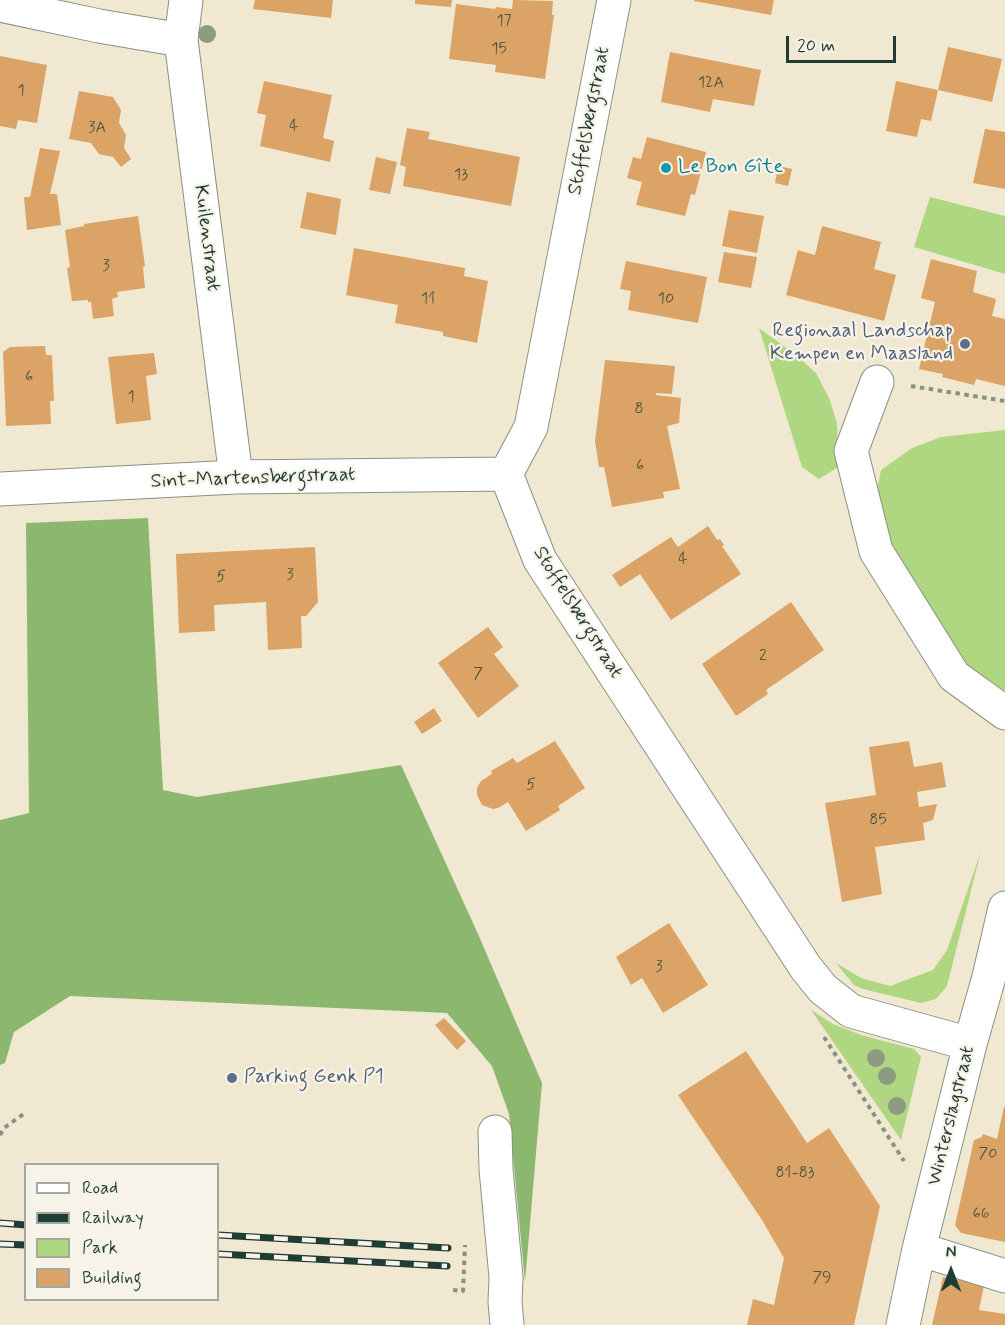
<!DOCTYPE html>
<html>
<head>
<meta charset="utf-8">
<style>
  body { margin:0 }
  #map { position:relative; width:1005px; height:1325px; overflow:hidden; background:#f1e8d1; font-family:Mynerve,sans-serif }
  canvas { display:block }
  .legend { position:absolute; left:24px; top:1163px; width:195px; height:138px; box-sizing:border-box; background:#f7f3e8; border:2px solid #a1aaa0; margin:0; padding:8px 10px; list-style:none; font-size:18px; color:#1f3d34 }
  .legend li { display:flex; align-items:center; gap:12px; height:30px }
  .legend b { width:30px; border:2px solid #a1aaa0 }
  .north { position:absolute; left:921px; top:1241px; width:60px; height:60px; -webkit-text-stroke:4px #f7f3e8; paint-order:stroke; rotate:0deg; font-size:16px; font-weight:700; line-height:24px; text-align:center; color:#1f3d34 }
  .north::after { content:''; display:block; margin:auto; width:21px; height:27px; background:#1f3d34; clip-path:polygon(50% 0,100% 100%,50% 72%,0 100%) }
  .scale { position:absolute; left:786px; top:36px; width:110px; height:27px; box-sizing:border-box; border:3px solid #1f3d34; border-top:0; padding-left:8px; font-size:18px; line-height:21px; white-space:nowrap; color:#1f3d34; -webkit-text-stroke:4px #f7f3e8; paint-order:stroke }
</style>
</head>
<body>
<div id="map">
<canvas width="1005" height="1325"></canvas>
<ul class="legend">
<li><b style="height:8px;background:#fff"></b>Road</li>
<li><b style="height:8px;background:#1f3d34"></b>Railway</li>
<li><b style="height:16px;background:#afd680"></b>Park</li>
<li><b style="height:16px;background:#dba365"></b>Building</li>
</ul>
<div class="north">N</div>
<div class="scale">20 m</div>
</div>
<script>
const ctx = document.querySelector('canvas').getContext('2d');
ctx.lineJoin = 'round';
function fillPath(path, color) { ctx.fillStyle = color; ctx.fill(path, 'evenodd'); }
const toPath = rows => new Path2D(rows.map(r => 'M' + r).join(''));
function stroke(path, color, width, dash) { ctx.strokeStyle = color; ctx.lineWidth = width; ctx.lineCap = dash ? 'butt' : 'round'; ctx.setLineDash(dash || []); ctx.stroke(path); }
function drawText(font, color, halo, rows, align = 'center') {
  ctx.font = font + ' Mynerve,sans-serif'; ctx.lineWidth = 4.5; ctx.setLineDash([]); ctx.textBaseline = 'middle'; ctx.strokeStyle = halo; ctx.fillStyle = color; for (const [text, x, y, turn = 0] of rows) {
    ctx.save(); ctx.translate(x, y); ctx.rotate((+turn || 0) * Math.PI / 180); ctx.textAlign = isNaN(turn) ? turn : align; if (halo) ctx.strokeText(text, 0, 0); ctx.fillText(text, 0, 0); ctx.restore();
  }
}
const green = toPath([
  [930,197,1005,216,1005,274,914,247],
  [759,328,796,355,816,373,829,398,837,423,838,467,819,479,802,467],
  [1005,430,1005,697,962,663,886,548,874,506,881,470,912,448,941,437],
  [981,851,947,986,936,999,921,1003,863,989,854,985,836,963,861,978,890,986,933,970,947,950],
  [811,1010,833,1024,861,1035,914,1049,921,1057,901,1140]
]);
const forest = toPath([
  [148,518,163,790,197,797,401,765,478,934,542,1083,525,1282,509,1114,492,1066,447,1013,70,996,14,1032,5,1063,0,1065,0,820,29,813,26,523]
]);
const building = toPath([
  [255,0,333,0,331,18,253,9],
  [415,0,452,0,451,7,415,4],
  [513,0,553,1,552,15,554,15,545,79,495,72,496,65,449,59,456,4,495,9,496,7,512,9],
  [694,0,774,0,771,15,694,1],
  [948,47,1002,59,992,102,938,90],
  [670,52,761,70,754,106,713,99,710,112,661,102],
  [0,56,47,65,37,123,18,120,16,129,0,126],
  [264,81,332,95,323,138,334,141,330,162,260,146,266,115,257,113],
  [896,81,938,90,931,121,921,119,917,137,886,131],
  [79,91,113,97,121,110,119,123,126,135,124,148,131,159,121,167,113,157,99,154,91,143,69,139],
  [407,128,430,132,428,139,520,157,511,206,403,186,406,167,400,165],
  [985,129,1005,132,1005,189,973,183],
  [647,137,706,152,695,195,691,194,685,216,636,205,642,182,627,178,633,157,641,159],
  [40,148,60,151,50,194,57,194,61,225,27,230,24,197,30,197],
  [376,157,397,162,390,194,369,190],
  [778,166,792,169,788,186,775,183],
  [307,192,341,199,336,235,300,228],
  [729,210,764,216,757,253,722,246],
  [138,216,145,266,143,267,145,288,117,292,118,297,112,299,114,316,93,319,91,302,88,302,88,300,72,301,67,268,70,267,65,230,84,226,84,224],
  [822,226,881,242,874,269,896,275,884,321,786,295,798,250,815,255],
  [354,248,465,268,464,276,488,281,477,343,443,336,443,332,395,323,398,305,346,295],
  [724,252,757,257,751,288,718,282],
  [931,259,977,271,973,292,996,299,992,316,1005,319,1005,386,976,379,974,385,942,377,943,374,919,369,935,302,921,298],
  [626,261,707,277,698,323,628,310,631,291,620,289],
  [45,346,46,355,52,355,54,401,50,401,51,424,6,426,3,352,10,347],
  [154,353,157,374,146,376,151,420,116,424,108,357],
  [605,360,675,366,672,394,656,393,656,395,681,398,679,423,667,426,680,489,663,492,664,498,612,507,604,467,599,467,595,441],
  [708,526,717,540,720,539,724,545,722,546,741,574,671,620,640,574,620,587,612,575,671,537,678,547],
  [315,547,318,602,306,616,301,616,302,648,268,650,266,602,214,605,215,631,179,633,176,554],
  [791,602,824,650,766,690,768,694,736,716,702,664],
  [488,627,503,647,494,654,519,686,478,718,438,663],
  [434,708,442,721,422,734,414,722],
  [555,741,585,788,558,806,560,810,526,831,508,802,498,808,493,809,482,805,477,795,477,788,481,781,492,774,491,771,513,758,517,763],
  [909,741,914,767,942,762,946,787,917,792,919,807,937,804,933,820,923,823,925,840,875,847,882,894,842,902,825,803,876,795,869,747],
  [669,923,708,985,663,1013,642,978,631,985,616,957],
  [444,1018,466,1041,457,1050,435,1025],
  [746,1051,807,1143,829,1128,880,1206,854,1325,747,1325,753,1299,774,1305,784,1258,762,1220,678,1095],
  [1004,1107,1005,1107,1005,1242,961,1233,955,1225,974,1140,982,1137,983,1134,997,1139],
  [943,1277,984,1285,979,1310,1005,1314,1005,1325,932,1325]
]);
const path = toPath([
  [911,386,1005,401],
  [824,1037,904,1161],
  [0,1135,4,1128,25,1113],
  [453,1290,463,1291,465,1245]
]);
const minor = toPath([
  [186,0,181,40,236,477],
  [614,0,531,427,506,474,540,560,806,968,823,989,851,1011,970,1044],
  [0,5,99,26,181,40],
  [877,382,851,451,876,551,954,676,1005,713],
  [0,489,236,477,506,474],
  [495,1132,496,1169,506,1277,505,1302,507,1325],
  [919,1249,1005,1276],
  [903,1325,919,1249,970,1044,989,977,1005,908]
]);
const rail = toPath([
  [0,1223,26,1225],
  [218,1235,448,1248],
  [0,1244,26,1245],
  [218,1254,447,1266]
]);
const trees = [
  [207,34],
  [876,1058],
  [887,1076],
  [897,1106]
];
const markers = [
  [666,168,6,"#0f9aa8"],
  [965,344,6,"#5c6f8a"],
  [232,1078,6,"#5c6f8a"]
];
const numberNames = [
  ["17",504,22],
  ["15",499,50],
  ["12A",711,84],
  ["1",21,92],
  ["4",294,127],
  ["3A",97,129],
  ["13",461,176],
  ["3",106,267],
  ["11",428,300],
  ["10",666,300],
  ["6",29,378],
  ["1",131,398],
  ["8",639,410],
  ["6",640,467],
  ["4",683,560],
  ["3",290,576],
  ["5",221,578],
  ["2",763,657],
  ["7",478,675],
  ["5",531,786],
  ["85",878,821],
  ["3",659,968],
  ["70",988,1155],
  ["81-83",795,1174],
  ["66",981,1215],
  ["79",822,1279]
];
const streetNames = [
  ["Stoffelsbergstraat",590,121,-79],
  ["Kuilenstraat",206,238,83],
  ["Sint-Martensbergstraat",253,479,-2],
  ["Stoffelsbergstraat",577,613,58],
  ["Winterslagstraat",952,1116,-76]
];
const cultureNames = [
  ["Le Bon Gîte",678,168]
];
const serviceNames = [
  ["Regionaal Landschap",953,332],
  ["Kempen en Maasland",953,355],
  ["Parking Genk P1",244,1078,"left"]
];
fillPath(green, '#afd680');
fillPath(forest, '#8bb76e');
fillPath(building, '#dba365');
stroke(minor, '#889282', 35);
stroke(path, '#889282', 4, [4.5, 4.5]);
stroke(minor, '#fff', 33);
stroke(rail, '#1f3d34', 7);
stroke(rail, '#f7f3e8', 4.5, [14]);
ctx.fillStyle = '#8d9b83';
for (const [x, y] of trees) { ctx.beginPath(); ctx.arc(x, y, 9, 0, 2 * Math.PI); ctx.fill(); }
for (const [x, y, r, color] of markers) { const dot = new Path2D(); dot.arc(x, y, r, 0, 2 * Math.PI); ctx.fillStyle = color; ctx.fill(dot); stroke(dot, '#f7f3e8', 2); }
drawText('16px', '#4e5640', null, numberNames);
drawText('20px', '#1f3d34', '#f7f3e8', streetNames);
drawText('20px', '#0d838f', '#f7f3e8', cultureNames, 'left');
drawText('20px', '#4e5e75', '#f7f3e8', serviceNames, 'right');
</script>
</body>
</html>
